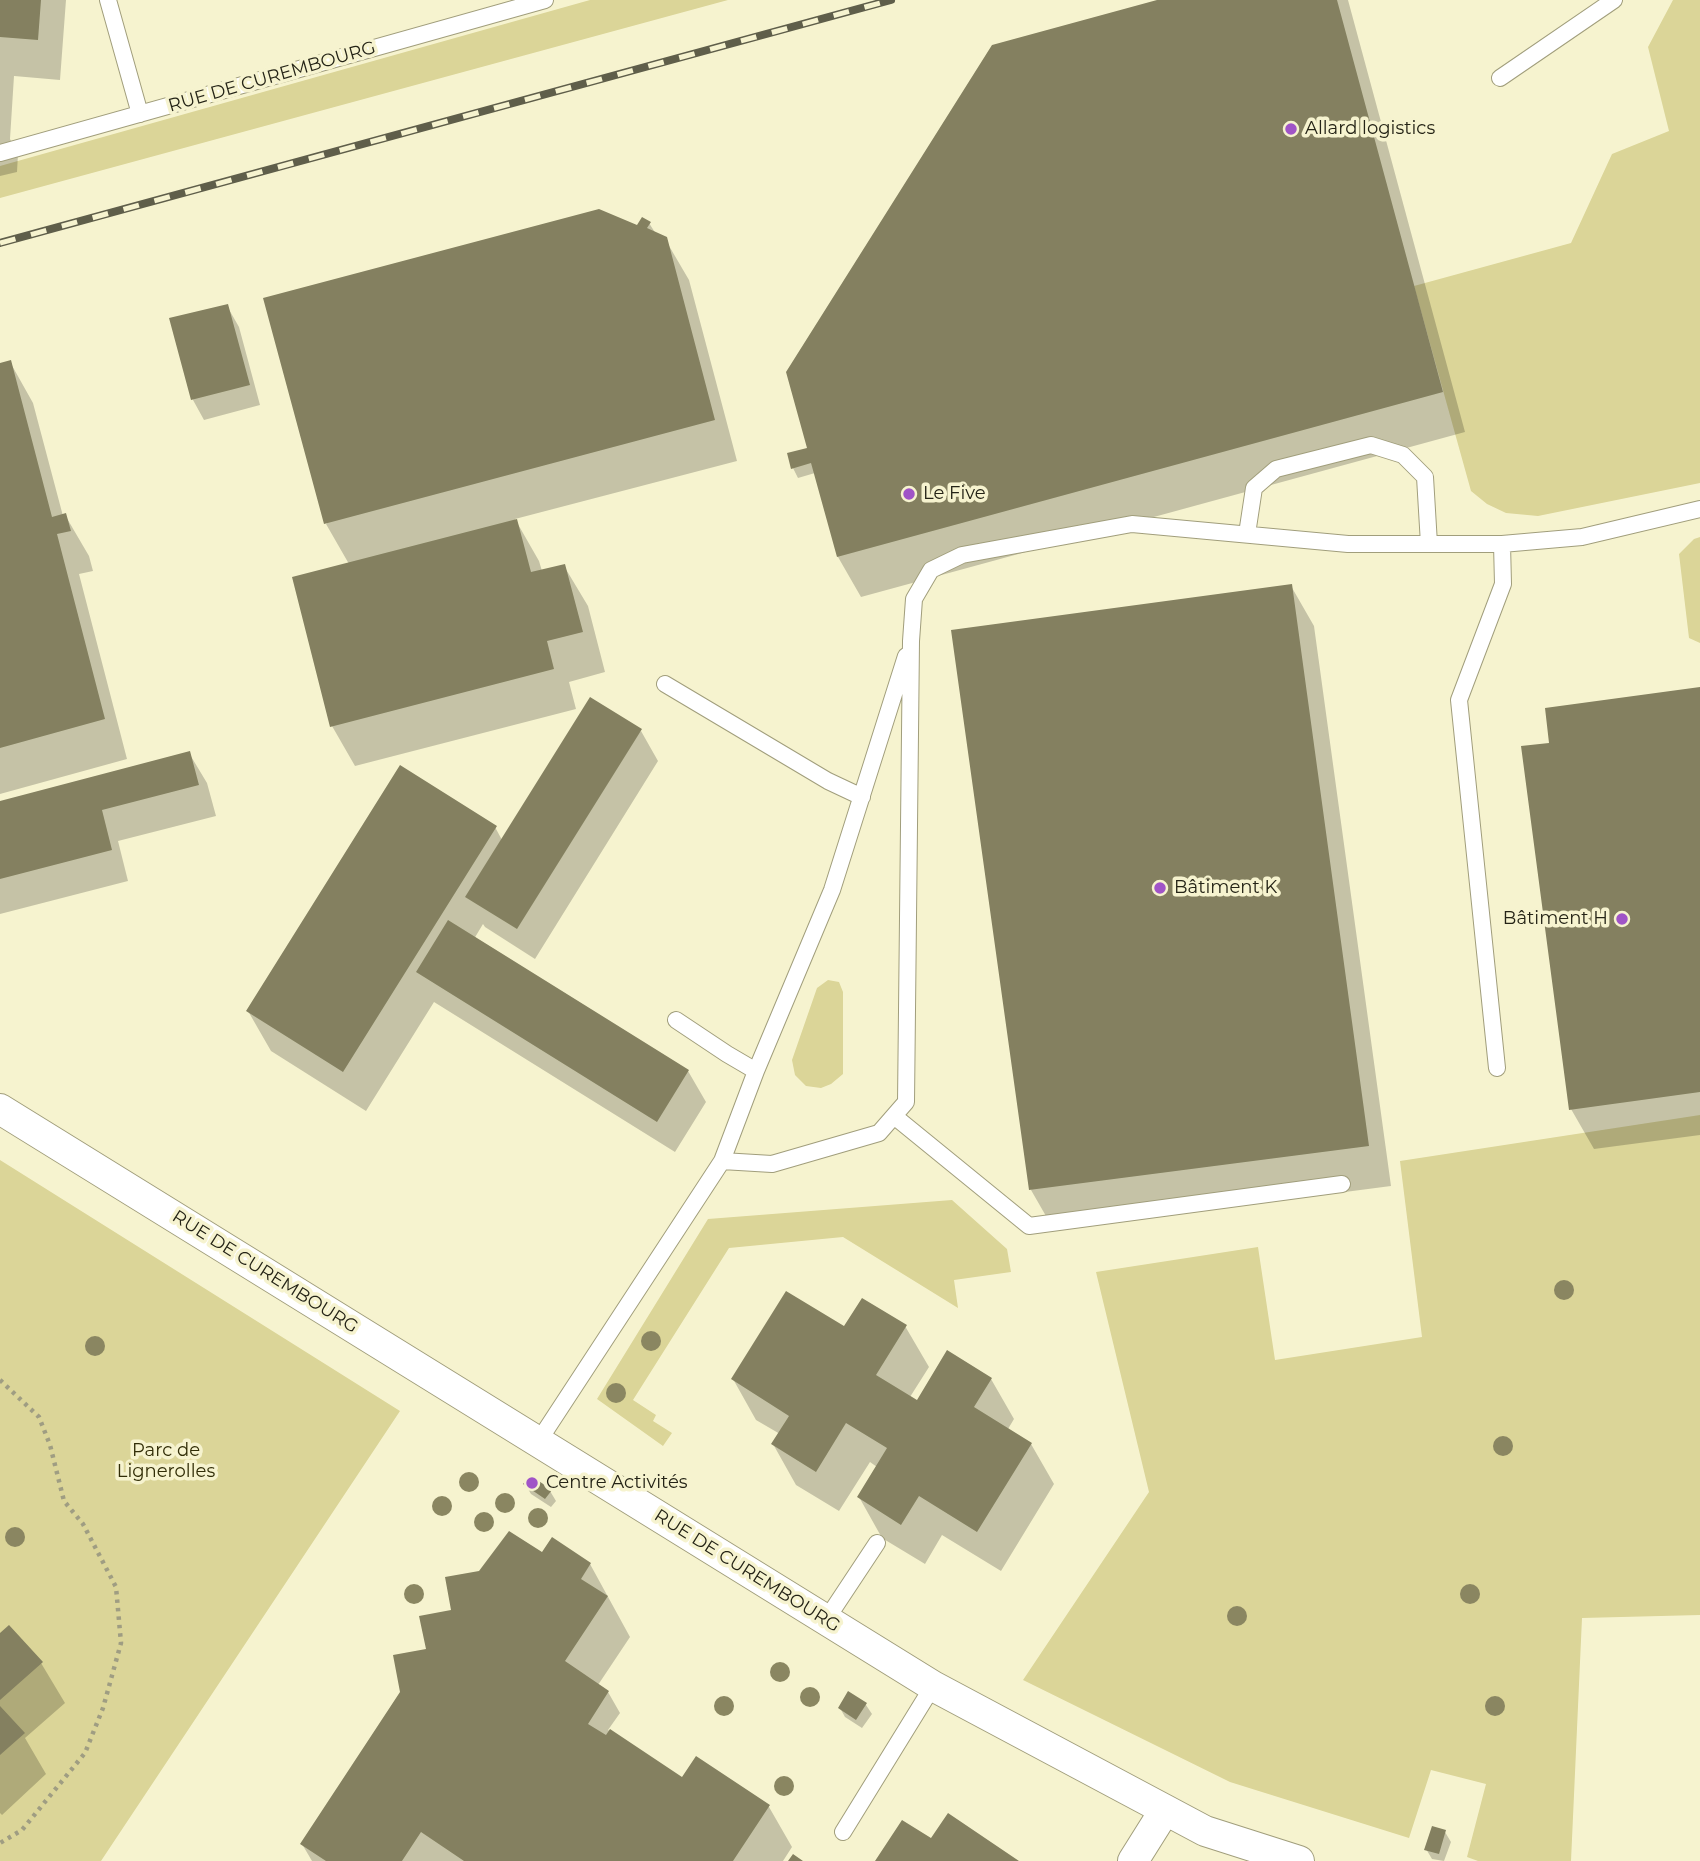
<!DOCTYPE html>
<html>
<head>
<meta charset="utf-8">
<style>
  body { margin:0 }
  canvas { display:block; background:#f6f3cf }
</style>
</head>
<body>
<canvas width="1700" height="1861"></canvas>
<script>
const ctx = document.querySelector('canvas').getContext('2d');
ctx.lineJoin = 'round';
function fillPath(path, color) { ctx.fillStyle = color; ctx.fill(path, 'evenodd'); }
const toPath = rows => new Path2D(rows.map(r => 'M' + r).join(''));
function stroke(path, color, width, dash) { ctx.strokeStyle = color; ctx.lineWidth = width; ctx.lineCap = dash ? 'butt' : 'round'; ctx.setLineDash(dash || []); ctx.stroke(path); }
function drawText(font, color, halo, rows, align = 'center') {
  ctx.font = font + ' Montserrat,sans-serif'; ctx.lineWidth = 7; ctx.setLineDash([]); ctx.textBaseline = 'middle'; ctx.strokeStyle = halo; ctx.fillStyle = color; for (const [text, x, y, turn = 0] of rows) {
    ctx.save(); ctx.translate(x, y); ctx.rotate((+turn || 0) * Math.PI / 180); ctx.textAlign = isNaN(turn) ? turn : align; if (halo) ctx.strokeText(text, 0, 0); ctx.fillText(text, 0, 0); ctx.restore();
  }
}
const green = toPath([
  [590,0,728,0,0,198,0,166],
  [1673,0,1700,0,1700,483,1538,516,1506,513,1487,504,1471,491,1414,286,1571,243,1612,154,1669,131,1648,47],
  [1700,537,1700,643,1689,638,1679,554,1694,539],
  [828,980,839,982,843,992,843,1074,831,1084,821,1088,806,1086,795,1075,792,1060,817,988],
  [1700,1115,1700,1615,1582,1618,1571,1861,1478,1861,1467,1857,1486,1784,1431,1770,1409,1838,1230,1782,1023,1680,1149,1492,1096,1272,1258,1247,1275,1360,1422,1337,1400,1161],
  [0,1160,400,1411,101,1861,0,1861],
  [952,1200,1007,1249,1011,1272,954,1280,958,1308,843,1237,729,1248,633,1400,656,1415,653,1421,672,1433,663,1446,597,1399,708,1219]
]);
const shadow = toPath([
  [0,0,66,0,60,80,14,76,10,139,18,154,17,172,0,176],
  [1163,0,1348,0,1465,432,861,597,838,557,815,473,798,478,793,468],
  [649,223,656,234,665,239,689,280,737,461,515,519,539,561,542,571,564,566,588,606,605,672,569,682,576,709,355,766,332,726,349,564,326,524,638,227],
  [227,306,239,327,260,405,204,420,193,400],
  [10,362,33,403,63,516,65,515,89,556,93,571,79,574,127,759,0,794,0,365],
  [1291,586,1314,626,1391,1186,1054,1230,1031,1190],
  [1700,689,1700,1135,1594,1149,1571,1109,1551,744],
  [641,731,658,761,535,959,485,927,483,924,474,939,688,1071,706,1102,675,1152,434,1002,366,1111,271,1051,248,1011,495,827,502,840],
  [189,753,207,783,216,816,118,841,128,881,0,914,0,802],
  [905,1326,929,1367,910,1397,917,1402,991,1379,1014,1419,1008,1429,1031,1444,1054,1484,1001,1571,942,1535,925,1564,882,1538,859,1497,877,1467,870,1462,839,1511,796,1485,773,1444,780,1434,756,1420,733,1379,845,1329],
  [525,1484,550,1491,556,1501,551,1507,531,1494],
  [542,1555,590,1564,630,1637,598,1685,608,1692,620,1713,608,1730,683,1779,769,1807,792,1847,783,1861,312,1861,302,1844,453,1611,480,1572],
  [0,1635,41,1663,65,1703,25,1738,46,1774,2,1815,0,1813],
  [849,1694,866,1705,872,1714,862,1728,845,1717,840,1708],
  [1445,1832,1451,1842,1444,1861,1432,1859,1426,1849]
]);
const building = toPath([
  [0,0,41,0,38,40,0,37],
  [1157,0,1337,0,1443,392,837,557,811,463,791,469,787,453,807,448,786,372,992,45],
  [599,209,637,225,642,217,651,222,647,228,667,237,715,420,324,524,263,298],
  [228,304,250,385,191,400,169,318],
  [11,360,52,517,66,513,71,531,57,534,105,719,0,748,0,363],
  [517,519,531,572,565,564,583,632,547,641,554,669,330,727,292,577],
  [1292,584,1369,1146,1029,1190,951,630],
  [1700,687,1700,1092,1569,1110,1521,746,1549,743,1545,708],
  [590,697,642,729,517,929,465,897],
  [190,751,199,785,102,810,112,850,0,879,0,801],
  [400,765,497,826,343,1072,246,1011],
  [448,920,689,1070,657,1122,416,972],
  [786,1291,844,1326,862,1298,907,1325,876,1375,917,1400,947,1350,992,1378,974,1407,1032,1443,977,1532,919,1496,901,1525,857,1497,887,1448,846,1423,816,1472,771,1444,789,1416,731,1379],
  [530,1475,552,1490,545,1499,523,1484],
  [509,1531,542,1552,552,1537,591,1563,581,1579,608,1596,565,1661,609,1691,588,1724,606,1735,610,1729,682,1777,696,1756,770,1805,733,1861,464,1861,421,1832,402,1861,326,1861,300,1844,400,1692,393,1655,426,1649,419,1616,451,1610,445,1577,479,1571],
  [9,1625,43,1662,0,1700,0,1633],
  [848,1691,867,1703,856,1720,838,1708],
  [0,1706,25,1733,0,1755],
  [948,1813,1019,1861,875,1861,902,1820,931,1838],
  [1432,1826,1446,1830,1439,1854,1424,1850],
  [793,1854,803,1861,788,1861]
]);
const path = toPath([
  [0,1380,39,1417,50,1445,64,1501,83,1524,116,1587,121,1643,103,1708,85,1753,22,1830,0,1843]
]);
const service = toPath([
  [108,0,140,114],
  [1500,78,1614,0],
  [0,153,545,0],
  [1247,534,1254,488,1276,469,1371,445,1403,455,1425,477,1429,544],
  [665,684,828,781,862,797],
  [676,1020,727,1054,756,1071],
  [1497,1068,1459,700,1503,584,1502,544],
  [894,1116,1029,1226,1342,1184],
  [722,1161,772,1164,879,1133,906,1102,911,641,914,599,931,570,962,555,1132,524,1348,544,1502,544,1582,537,1700,509],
  [538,1442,722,1161,756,1071,832,890,906,656],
  [826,1620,877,1543],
  [843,1832,933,1686]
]);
const minor = toPath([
  [0,1109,933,1686,1205,1831,1299,1861],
  [1133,1861,1165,1810]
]);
const rail = toPath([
  [0,243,891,0]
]);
const trees = [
  [1564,1290],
  [651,1341],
  [95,1346],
  [616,1393],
  [1503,1446],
  [469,1482],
  [505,1503],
  [442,1506],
  [538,1518],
  [484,1522],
  [15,1537],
  [414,1594],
  [1470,1594],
  [1237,1616],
  [780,1672],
  [810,1697],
  [724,1706],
  [1495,1706],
  [784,1786]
];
const markers = [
  [1291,129,7,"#a054c7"],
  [909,494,7,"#a054c7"],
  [1160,888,7,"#a054c7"],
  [1622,919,7,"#a054c7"],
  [532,1483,7,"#a054c7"]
];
const streetNames = [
  ["RUE DE CUREMBOURG",272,77,-16],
  ["RUE DE CUREMBOURG",265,1272,32],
  ["RUE DE CUREMBOURG",747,1571,32]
];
const poiNames = [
  ["Allard logistics",1305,129],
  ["Le Five",923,494],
  ["Bâtiment K",1174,888],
  ["Bâtiment H",1608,919,"right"],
  ["Centre Activités",546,1483]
];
const parkNames = [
  ["Parc de",166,1451],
  ["Lignerolles",166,1472]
];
fillPath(green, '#dbd598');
fillPath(shadow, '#0003');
fillPath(building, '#848060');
stroke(service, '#a19e7c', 18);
stroke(minor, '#a19e7c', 32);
stroke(path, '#9f9d82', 4.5, [3.5, 5]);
stroke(service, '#fff', 16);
stroke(minor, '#fff', 30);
stroke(rail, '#5f5e4a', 8);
stroke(rail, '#f6f3cf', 5, [16]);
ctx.fillStyle = '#8a8661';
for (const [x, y] of trees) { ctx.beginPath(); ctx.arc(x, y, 10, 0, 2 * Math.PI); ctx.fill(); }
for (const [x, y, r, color] of markers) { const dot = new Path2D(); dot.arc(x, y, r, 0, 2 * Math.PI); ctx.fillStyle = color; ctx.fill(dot); stroke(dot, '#f6f3cf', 2.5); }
drawText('18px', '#242316', '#f6f3cf', streetNames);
drawText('18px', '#242316', '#f6f3cf', poiNames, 'left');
drawText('18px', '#312d07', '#f6f3cf', parkNames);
</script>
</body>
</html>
